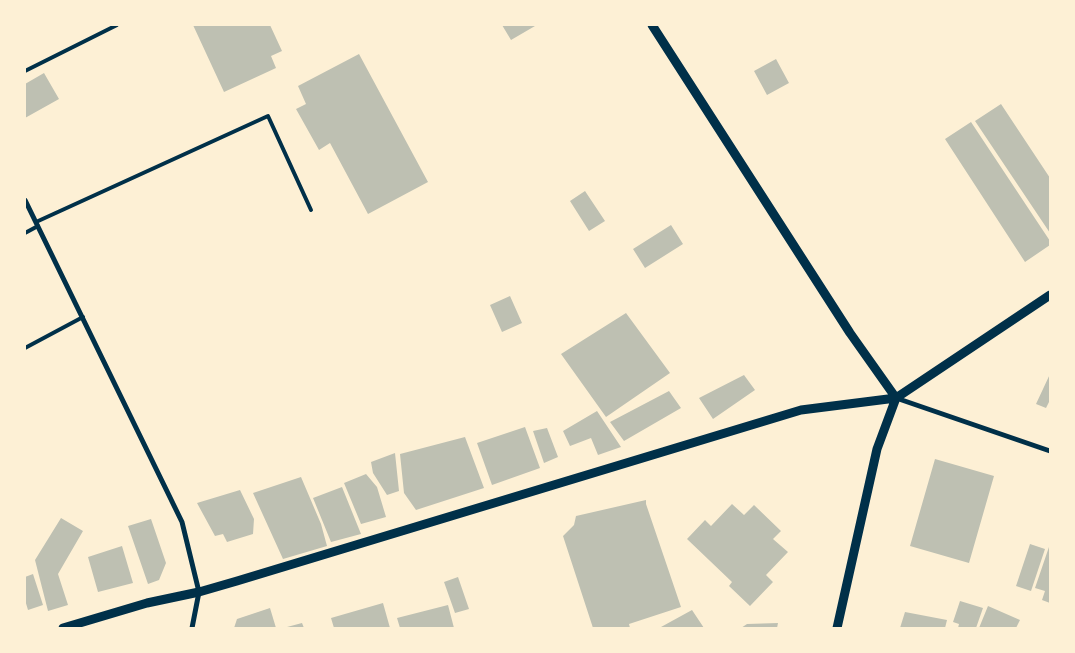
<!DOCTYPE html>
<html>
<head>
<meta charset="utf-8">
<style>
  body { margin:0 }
  #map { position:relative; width:1075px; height:653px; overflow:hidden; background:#fdf0d5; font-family:Commissioner,sans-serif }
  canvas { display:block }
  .frame { position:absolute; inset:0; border:26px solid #fdf0d5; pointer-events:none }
</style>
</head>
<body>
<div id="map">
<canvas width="1075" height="653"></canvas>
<div class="frame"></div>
</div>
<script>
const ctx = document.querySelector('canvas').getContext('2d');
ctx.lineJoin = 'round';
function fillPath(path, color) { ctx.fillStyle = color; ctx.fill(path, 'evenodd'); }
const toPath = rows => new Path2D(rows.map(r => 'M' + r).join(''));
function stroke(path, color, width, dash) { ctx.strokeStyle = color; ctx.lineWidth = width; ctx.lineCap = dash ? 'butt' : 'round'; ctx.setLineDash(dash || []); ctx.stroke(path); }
const building = toPath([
  [193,25,270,25,282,51,271,56,276,68,224,92],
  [502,25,534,25,535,26,511,40],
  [359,54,428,182,368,214,330,143,319,150,296,109,306,104,298,86],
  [776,59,789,83,767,95,754,71],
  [44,73,59,99,25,118,25,84],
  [1001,104,1050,178,1050,233,975,121],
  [971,122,1050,241,1050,245,1025,262,945,139],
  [585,191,605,221,589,231,570,201],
  [671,225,683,244,645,268,633,249],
  [510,296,522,323,502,332,490,305],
  [626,313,670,373,606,417,561,354],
  [1050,374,1050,400,1046,408,1036,404],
  [744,375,755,390,713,419,699,398],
  [669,391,681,408,624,441,610,422],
  [597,411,621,447,598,455,591,438,570,446,563,431],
  [525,427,540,468,492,485,477,443],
  [547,428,558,457,544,463,533,431],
  [465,437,484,488,416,510,404,493,400,454],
  [395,453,399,491,387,495,373,473,371,462],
  [935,459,994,476,969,563,910,546],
  [366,474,377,487,386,517,361,524,344,483],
  [301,477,321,524,327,546,283,559,253,493],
  [342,487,361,534,331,542,313,498],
  [240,490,254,519,253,534,227,542,223,534,215,536,197,503],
  [646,500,646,504,681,607,629,624,630,628,593,628,563,536,574,525,576,516],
  [732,504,744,515,754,505,781,531,773,539,788,552,766,575,773,582,750,606,729,586,732,582,687,539,705,520,711,526],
  [61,518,83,531,58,574,68,605,48,611,35,560],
  [151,519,166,563,159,580,148,584,128,526],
  [1030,544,1045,549,1031,591,1016,586],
  [1050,544,1050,603,1042,600,1045,591,1035,588],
  [122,546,133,583,98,592,88,557],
  [33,574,43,605,28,610,25,600,25,577],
  [458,577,469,609,455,613,444,582],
  [960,601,983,608,976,628,958,628,959,624,953,622],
  [383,603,390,628,334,628,331,618],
  [448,605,454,628,400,628,397,618],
  [988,606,1020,620,1016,628,979,628],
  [270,608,276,628,234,628,237,619],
  [692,610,704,628,662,628,661,627],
  [905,612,947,620,945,628,900,628],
  [302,623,304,628,288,628,287,627],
  [778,623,777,628,741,628,747,624]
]);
const service = toPath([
  [25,71,117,25],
  [36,222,268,116,311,210],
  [25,233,38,226],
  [25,348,83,317]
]);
const minor = toPath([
  [25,200,182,522,199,592,192,628],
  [896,398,1050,451]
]);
const tertiary = toPath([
  [652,25,850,333,896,398],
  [63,628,147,603,199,592,237,581,801,410,896,398,1050,295],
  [837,628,877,449,896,398]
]);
fillPath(building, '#bec0b2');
stroke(service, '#003049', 4);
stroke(minor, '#003049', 5);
stroke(tertiary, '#003049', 9);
</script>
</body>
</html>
